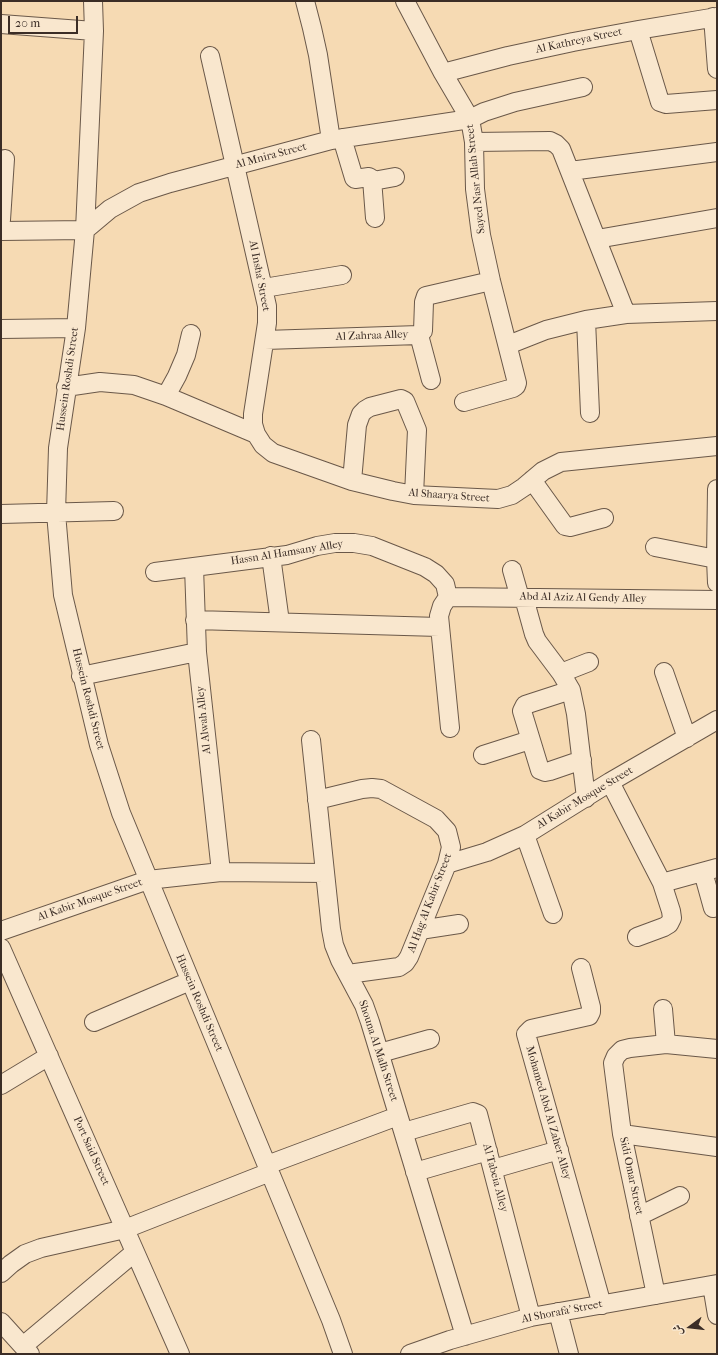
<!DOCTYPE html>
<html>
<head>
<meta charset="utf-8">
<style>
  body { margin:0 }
  #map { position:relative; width:718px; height:1355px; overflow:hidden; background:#f6dab3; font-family:"IM FELL French Canon",Amiri,serif }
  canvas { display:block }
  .frame { position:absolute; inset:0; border:2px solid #3b2d26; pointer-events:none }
  .north { position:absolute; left:670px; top:1307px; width:40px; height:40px; -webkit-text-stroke:3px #f9e7ce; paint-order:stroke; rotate:255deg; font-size:11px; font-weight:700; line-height:16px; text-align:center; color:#3b2d26 }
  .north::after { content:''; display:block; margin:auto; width:14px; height:18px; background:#3b2d26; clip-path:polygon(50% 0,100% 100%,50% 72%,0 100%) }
  .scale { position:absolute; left:8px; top:16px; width:70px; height:18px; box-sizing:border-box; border:2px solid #3b2d26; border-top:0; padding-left:5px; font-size:12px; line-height:14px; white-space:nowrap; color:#3b2d26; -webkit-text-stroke:3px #f9e7ce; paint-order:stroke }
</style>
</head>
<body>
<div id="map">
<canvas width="718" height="1355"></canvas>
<div class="frame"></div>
<div class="north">ش</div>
<div class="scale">20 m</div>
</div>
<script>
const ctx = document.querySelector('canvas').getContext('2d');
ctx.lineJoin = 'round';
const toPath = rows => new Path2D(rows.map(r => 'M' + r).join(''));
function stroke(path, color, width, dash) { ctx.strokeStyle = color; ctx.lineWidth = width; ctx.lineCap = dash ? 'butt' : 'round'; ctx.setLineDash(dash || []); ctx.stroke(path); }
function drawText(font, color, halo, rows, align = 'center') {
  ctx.font = font + ' "IM FELL French Canon",serif'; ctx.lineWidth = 3; ctx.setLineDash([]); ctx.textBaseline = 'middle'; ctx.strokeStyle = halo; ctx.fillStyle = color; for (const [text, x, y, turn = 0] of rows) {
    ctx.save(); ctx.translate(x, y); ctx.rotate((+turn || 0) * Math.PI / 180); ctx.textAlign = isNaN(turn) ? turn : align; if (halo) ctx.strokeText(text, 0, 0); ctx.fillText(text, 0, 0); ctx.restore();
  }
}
const minor = toPath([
  [93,1,94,31,85,230,76,328,58,448,56,513,63,595,99,745,121,813,331,1320,343,1354],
  [305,1,312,28,318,55,331,140],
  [405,1,443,73,470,119,474,142,475,189,481,235,491,281,517,383,516,386,513,388,464,402],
  [713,17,717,69],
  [1,24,94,31],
  [638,30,660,102,666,104,717,100],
  [210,56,267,306,267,323,253,414,253,424,256,434,263,445,273,453,352,481,393,491,414,495,498,499,512,495,524,487,543,471,561,462,717,446],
  [443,73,508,56,573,42,638,30,717,17],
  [342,138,354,178,355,179,369,177,372,179,375,218],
  [474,142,550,141,556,144,561,149,626,314],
  [570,171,717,152],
  [373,181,395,177],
  [1,220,5,159],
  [1,231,85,230,110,209,139,193,170,183,331,140,470,119,484,112,515,102,583,87],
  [597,239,717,218],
  [264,288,342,275],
  [586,320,590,413],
  [1,329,76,328],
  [419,335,431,380],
  [265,340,419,335,423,331,424,302,426,296,491,281],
  [508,345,546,330,586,320,626,314,717,311],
  [66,387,100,382,134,385,166,396,256,434],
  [166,396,177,376,186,355,191,334],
  [532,480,565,526,570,527,604,518],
  [352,481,357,425,361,414,365,410,370,407,401,399,405,401,417,430,414,495],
  [717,489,716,559,717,583],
  [1,514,114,511],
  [655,547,716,559],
  [271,556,280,622],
  [194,567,197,652,221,872],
  [512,570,520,598],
  [155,572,287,555,317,546,335,543,354,543,372,546,425,567,436,574,445,584,448,597],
  [448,597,717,600],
  [448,597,442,606,439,616,450,728],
  [524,598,534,634,537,641,561,673,571,690,576,714,586,798],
  [195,620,439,627],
  [664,672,687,738],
  [561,673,589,662],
  [81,676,197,652],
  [571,690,531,703,525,705,522,711,540,770,545,772,550,771,582,760],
  [311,740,331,929,334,945,340,960,364,1005,370,1022,465,1336],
  [483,755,530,740],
  [610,782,662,883,671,911,672,918,669,924,664,927,637,937],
  [317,800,362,789,372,788,381,789,436,819,447,831,451,847,447,864,409,957,405,963,399,967,348,974],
  [525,835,553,914],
  [447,864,487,852,525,835,610,782,717,720],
  [703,872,713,908],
  [662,883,717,868],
  [420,930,459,924],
  [1,931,148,880,221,872,325,873],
  [1,948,180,1354],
  [581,968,591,1007,591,1012,589,1016,531,1029,526,1034,602,1305],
  [663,1009,666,1044],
  [94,1022,190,981],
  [380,1053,430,1039],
  [1,1085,49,1056],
  [404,1132,473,1112,478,1114,531,1317],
  [622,1134,717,1147],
  [267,1165,398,1116],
  [493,1169,559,1150],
  [415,1172,488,1151],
  [639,1216,680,1196],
  [1,1273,11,1264,25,1254,41,1248,125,1229,270,1172],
  [712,1285,717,1315],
  [656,1295,622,1134,613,1063,616,1056,622,1050,630,1048,666,1044,717,1049],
  [558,1312,569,1354],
  [1,1322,30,1354],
  [23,1346,135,1252],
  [410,1354,450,1340,531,1317,717,1284]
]);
const streetNames = [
  ["Al Kathreya Street",579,41,-12],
  ["Al Mnira Street",271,156,-15],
  ["Sayed Nasr Allah Street",476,179,-96],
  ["Al Insha' Street",259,276,79],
  ["Al Zahraa Alley",372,336,-2],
  ["Hussein Roshdi Street",68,379,-82],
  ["Al Shaarya Street",449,496,4],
  ["Hassn Al Hamsany Alley",287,553,-9],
  ["Abd Al Aziz Al Gendy Alley",583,598,1],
  ["Hussein Roshdi Street",88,699,76],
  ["Al Alwah Alley",204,720,-96],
  ["Al Kabir Mosque Street",585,798,-31],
  ["Al Kabir Mosque Street",90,900,-19],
  ["Al Hag Al Kabir Street",430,903,-69],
  ["Hussein Roshdi Street",199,1003,67],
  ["Shouna Al Malh Street",378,1051,72],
  ["Mohamed Abd Al Zaher Alley",548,1113,74],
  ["Port Said Street",91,1151,66],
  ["Sidi Omar Street",631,1176,78],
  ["Al Tabeia Alley",495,1178,75],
  ["Al Shorafa' Street",562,1312,-11]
];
stroke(minor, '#6a5849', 20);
stroke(minor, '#f9e7ce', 18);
drawText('11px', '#3b2d26', '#f9e7ce', streetNames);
</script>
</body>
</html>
